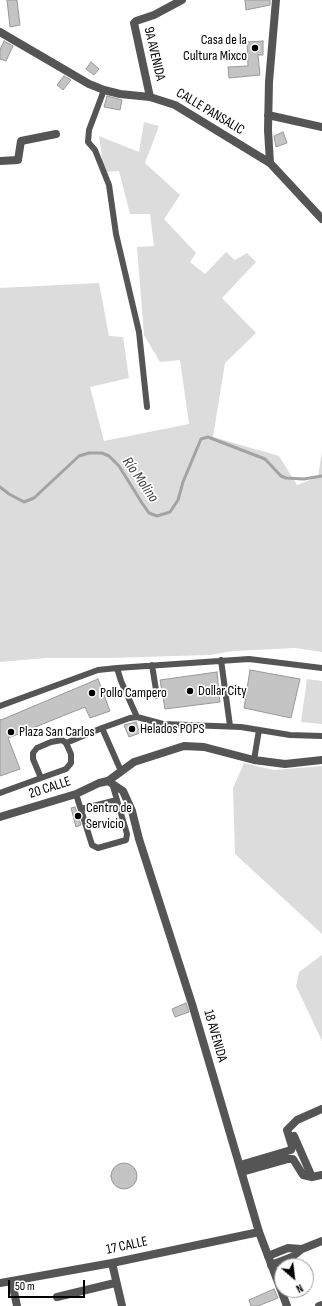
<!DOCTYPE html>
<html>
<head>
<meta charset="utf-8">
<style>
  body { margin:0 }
  #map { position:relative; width:322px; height:1306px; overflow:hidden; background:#fff; font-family:"Sofia Sans Condensed",sans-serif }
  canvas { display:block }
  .north { position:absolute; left:274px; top:1258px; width:40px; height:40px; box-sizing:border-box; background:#fff; border:1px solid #999; border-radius:50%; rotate:152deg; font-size:11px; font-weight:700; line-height:16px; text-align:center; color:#000 }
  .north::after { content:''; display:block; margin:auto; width:14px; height:18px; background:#000; clip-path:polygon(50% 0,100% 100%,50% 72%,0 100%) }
  .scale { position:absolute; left:8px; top:1280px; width:77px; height:18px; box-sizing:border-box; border:2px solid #000; border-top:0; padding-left:5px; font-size:12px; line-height:14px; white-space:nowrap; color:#000; -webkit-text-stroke:3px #fff; paint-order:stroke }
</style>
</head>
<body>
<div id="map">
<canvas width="322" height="1306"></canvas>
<div class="north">N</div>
<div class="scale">50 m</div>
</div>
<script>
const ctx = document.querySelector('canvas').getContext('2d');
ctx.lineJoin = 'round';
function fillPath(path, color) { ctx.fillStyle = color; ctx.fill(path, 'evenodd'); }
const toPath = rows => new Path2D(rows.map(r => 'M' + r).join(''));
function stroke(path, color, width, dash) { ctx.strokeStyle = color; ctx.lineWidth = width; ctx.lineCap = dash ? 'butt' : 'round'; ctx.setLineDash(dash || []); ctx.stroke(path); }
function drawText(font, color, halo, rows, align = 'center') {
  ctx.font = font + ' "Sofia Sans Condensed",sans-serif'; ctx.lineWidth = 3.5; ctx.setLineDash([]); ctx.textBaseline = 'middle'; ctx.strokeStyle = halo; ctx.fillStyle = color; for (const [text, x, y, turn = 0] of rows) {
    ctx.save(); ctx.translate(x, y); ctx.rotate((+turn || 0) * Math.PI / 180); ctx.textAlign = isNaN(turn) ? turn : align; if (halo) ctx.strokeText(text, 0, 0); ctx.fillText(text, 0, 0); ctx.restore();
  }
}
const green = toPath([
  [144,122,159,126,145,163,180,195,164,219,196,253,190,262,205,274,226,252,235,260,247,253,256,262,222,298,256,333,225,363,213,437,279,456,297,485,318,477,322,451,322,652,295,648,233,651,210,655,108,658,46,658,0,662,0,288,99,283,109,336,123,337,129,378,90,387,104,441,189,424,180,360,160,362,144,335,137,247,154,246,150,214,130,214,119,171,104,172,99,136,139,152],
  [307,679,322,681,322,724,301,722],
  [244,763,274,770,322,766,322,934,235,854,233,788],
  [322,955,322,1041,296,986,299,972]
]);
const stream = toPath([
  [0,487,9,494,24,502,34,498,79,456,89,453,102,453,109,456,119,466,142,503,149,513,157,516,170,512,178,500,183,482,201,439,208,437,265,459,281,476,286,478,304,479,322,476]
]);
const building = toPath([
  [7,0,17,0,20,25,10,27,7,0],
  [245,0,270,0,270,5,246,10,245,0],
  [4,41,13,46,6,61,0,59,0,50,4,41],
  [263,41,263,55,258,55,260,75,229,78,228,67,248,66,247,42,263,41],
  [91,62,99,69,94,75,86,69,91,62],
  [64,76,71,80,63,90,57,85,64,76],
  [107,96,122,100,120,110,104,107,107,96],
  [283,132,287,143,276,147,274,136,283,132],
  [250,670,300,679,291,718,244,708,250,670],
  [217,672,220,702,165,709,160,680,217,672],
  [98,679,110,711,90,718,85,707,8,738,20,769,0,776,0,719,1,720,98,679],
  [136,722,140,733,129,737,124,725,136,722],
  [75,807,81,825,76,827,71,808,75,807],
  [186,1003,189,1012,175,1017,172,1009,186,1003],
  '111 1176a13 13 0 1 1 26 0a13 13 0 1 1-26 0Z',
  [274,1289,278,1298,258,1306,251,1306,249,1300,274,1289]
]);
const service = toPath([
  [104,90,89,130,88,142,95,150,109,185,116,234,139,332,147,407],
  [221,660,230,726],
  [152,665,157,696],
  [117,668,249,659,322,668],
  [0,706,98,670,117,668,121,681,137,717],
  [66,743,102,728],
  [254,760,259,730],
  [121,771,102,728,130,718,137,717,163,724,241,727,290,735,322,736],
  [0,793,41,778,66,769,71,763,71,754,66,743,62,740,51,742,37,748,33,753,33,759,41,778],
  [76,794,92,845,98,848,126,840,127,834,112,783],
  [81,809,117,800]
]);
const minor = toPath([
  [0,32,89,84,104,90,120,94,150,97,175,105,270,163,322,219],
  [150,97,134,23,136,21,154,15,182,0],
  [268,115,322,127],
  [0,161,18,160,21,141,56,134],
  [270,163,268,130,269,82,276,0],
  [108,781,134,762,184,746,204,747,254,760,285,764,322,760],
  [294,1136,312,1177],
  [240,1165,291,1150,292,1146,287,1130,297,1120,322,1109],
  [242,1172,288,1159,293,1159,303,1175,312,1177,322,1175],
  [268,1256,288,1248,302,1249],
  [112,1263,122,1306],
  [271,1265,292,1257,302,1249,322,1241],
  [12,1282,17,1306],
  [0,1283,112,1263,259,1232],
  [57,1297,115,1283],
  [319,1306,322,1305]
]);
const tertiary = toPath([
  [0,817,76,794,99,783,108,781,123,791,132,811,139,839,192,1004,259,1232,287,1306]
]);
const markers = [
  [255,48,4,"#000"],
  [190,691,4,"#000"],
  [92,693,4,"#000"],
  [132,729,4,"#000"],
  [11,732,4,"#000"],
  [78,816,4,"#000"]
];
const poiNames = [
  ["Casa de la",247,40,"right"],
  ["Cultura Mixco",247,56,"right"],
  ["Dollar City",198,691],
  ["Pollo Campero",100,693],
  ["Helados POPS",140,729],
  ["Plaza San Carlos",19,732],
  ["Centro de",86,808],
  ["Servicio",86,824]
];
const streetNames = [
  ["9A AVENIDA",154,54,77],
  ["CALLE PANSALIC",210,112,31],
  ["20 CALLE",50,788,-18],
  ["18 AVENIDA",215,1036,74],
  ["17 CALLE",127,1246,-12]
];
const waterNames = [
  ["Río Molino",140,480,55]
];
fillPath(green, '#dcdcdc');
stroke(stream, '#a3a3a3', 3);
fillPath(building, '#c4c4c4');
stroke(building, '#999', 1);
stroke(service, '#555', 6);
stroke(minor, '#555', 8);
stroke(tertiary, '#555', 8);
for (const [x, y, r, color] of markers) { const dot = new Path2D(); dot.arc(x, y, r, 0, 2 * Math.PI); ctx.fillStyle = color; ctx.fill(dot); stroke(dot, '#fff', 1.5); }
drawText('14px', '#000', '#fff', poiNames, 'left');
drawText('14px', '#000', '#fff', streetNames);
drawText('italic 15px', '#444', '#fff', waterNames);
</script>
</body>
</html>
